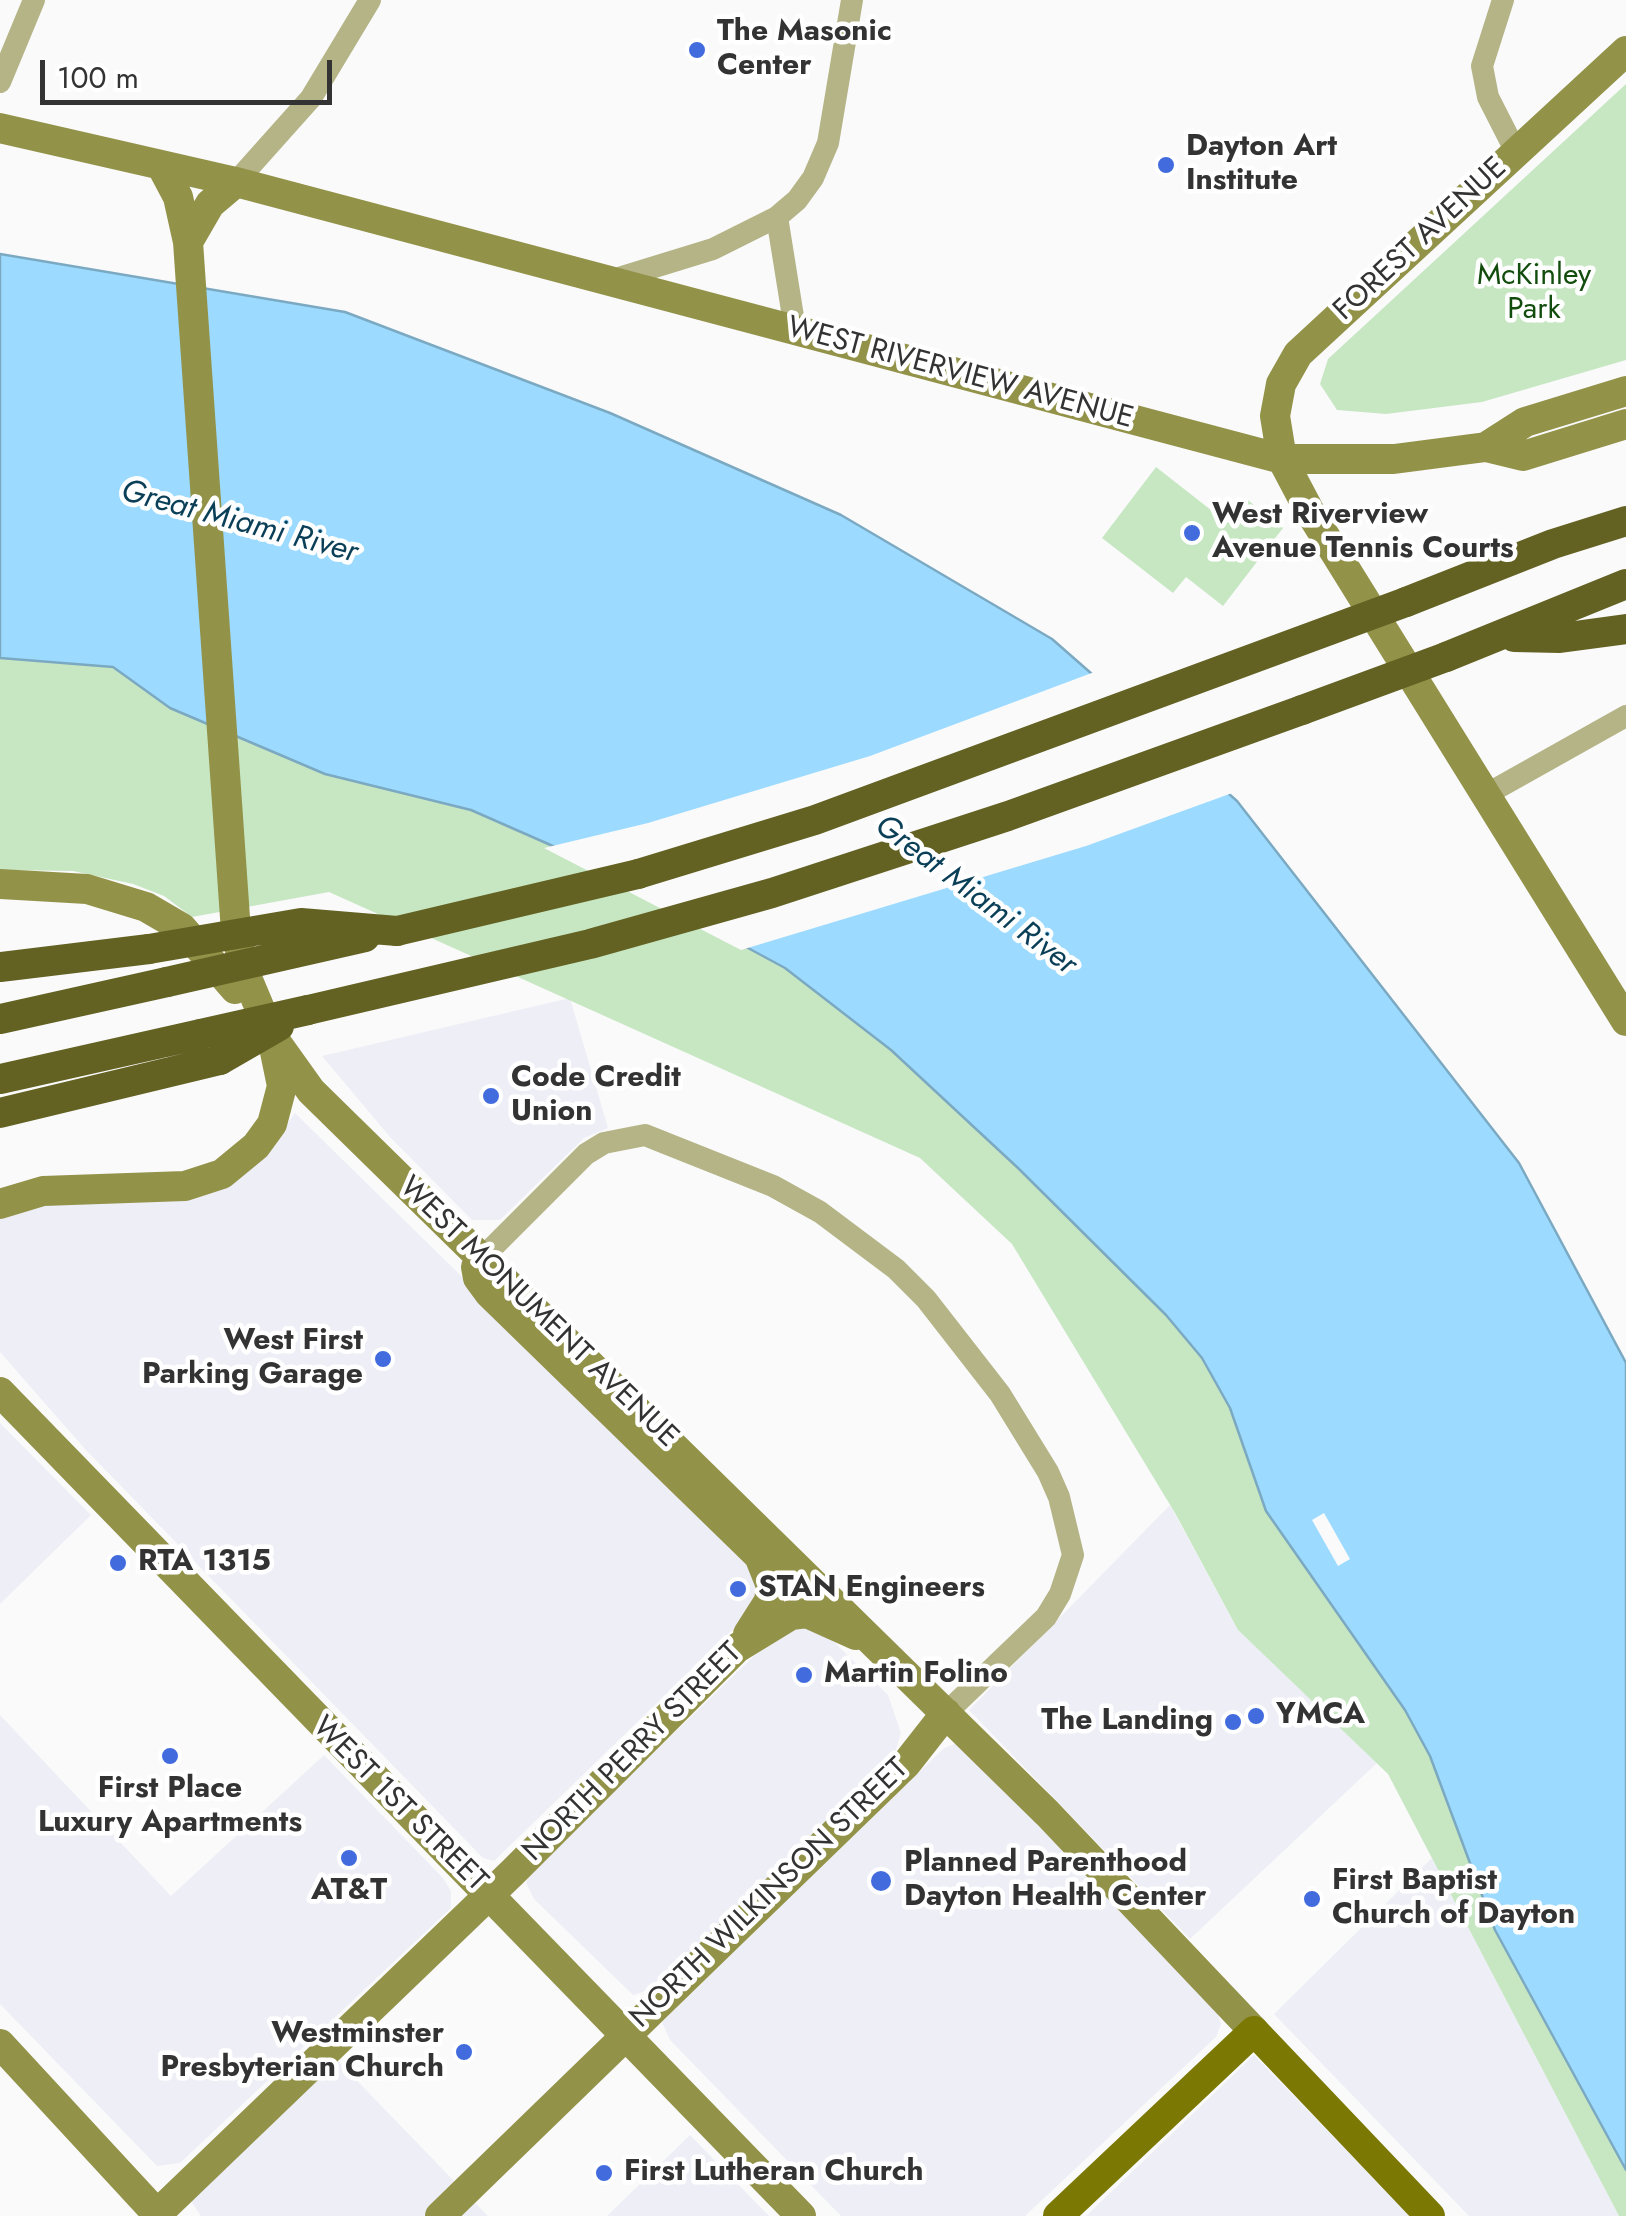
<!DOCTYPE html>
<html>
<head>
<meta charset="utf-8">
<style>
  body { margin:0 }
  #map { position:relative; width:1626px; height:2216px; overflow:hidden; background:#fafafb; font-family:Jost,sans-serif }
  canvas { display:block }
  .scale { position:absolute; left:40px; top:60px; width:292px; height:45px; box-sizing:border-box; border:5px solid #333; border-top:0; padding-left:12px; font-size:30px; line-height:35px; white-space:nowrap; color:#333; -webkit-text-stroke:8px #fff; paint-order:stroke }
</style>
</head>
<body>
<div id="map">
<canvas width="1626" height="2216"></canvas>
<div class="scale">100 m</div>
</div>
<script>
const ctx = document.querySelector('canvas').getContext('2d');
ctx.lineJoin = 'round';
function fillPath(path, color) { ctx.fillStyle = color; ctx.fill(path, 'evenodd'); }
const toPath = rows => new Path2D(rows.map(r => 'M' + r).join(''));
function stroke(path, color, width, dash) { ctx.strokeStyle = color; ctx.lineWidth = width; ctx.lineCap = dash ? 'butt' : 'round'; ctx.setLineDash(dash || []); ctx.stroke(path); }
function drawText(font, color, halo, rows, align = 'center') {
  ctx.font = font + ' Jost,sans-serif'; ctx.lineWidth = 9; ctx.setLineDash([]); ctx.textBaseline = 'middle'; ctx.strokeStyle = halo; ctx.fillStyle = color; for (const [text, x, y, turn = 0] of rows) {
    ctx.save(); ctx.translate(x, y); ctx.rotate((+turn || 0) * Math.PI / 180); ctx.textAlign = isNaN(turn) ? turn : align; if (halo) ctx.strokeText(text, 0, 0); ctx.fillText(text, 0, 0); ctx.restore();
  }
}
const built = toPath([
  [570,998,608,1128,584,1138,500,1220,472,1220,390,1137,322,1056],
  [295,1113,760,1569,757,1606,494,1861,483,1858,85,1449,0,1352,0,1211,128,1195,269,1150],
  [0,1423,91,1515,0,1604],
  [1170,1505,1238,1630,1377,1763,1190,1939,969,1710],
  [787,1624,818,1626,888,1695,901,1733,894,1756,661,1986,633,1995,534,1899,526,1883,531,1871],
  [0,1715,171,1896,324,1755,443,1878,451,1891,451,1908,180,2163,157,2166,0,2004],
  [957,1743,1214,2003,1221,2024,1216,2037,1025,2216,841,2216,670,2040,662,2022,944,1748],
  [1432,1858,1619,2216,1469,2216,1274,2014],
  [1254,2055,1410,2216,1086,2216],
  [336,2059,488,2216,201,2216,191,2201],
  [690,2135,769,2216,607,2216]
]);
const green = toPath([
  [1626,84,1626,360,1482,402,1386,414,1337,410,1320,384,1328,359],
  [1156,467,1225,521,1244,497,1283,528,1223,606,1186,577,1173,593,1102,538],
  [0,658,113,667,197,720,325,774,471,810,587,861,785,968,891,1050,1018,1168,1166,1315,1202,1358,1230,1408,1266,1511,1405,1710,1430,1756,1495,1930,1626,2170,1626,2216,1619,2216,1388,1774,1238,1630,1175,1513,1012,1244,920,1158,329,892,192,917,164,896,133,884,73,871,0,870]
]);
const water = toPath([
  [0,254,345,312,610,413,841,515,1052,639,1237,801,1519,1163,1626,1363,1626,2170,1495,1930,1430,1756,1405,1710,1266,1511,1230,1408,1202,1358,1166,1315,1018,1168,891,1050,785,968,587,861,471,810,325,774,170,708,113,667,0,658,0,254]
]);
const pier = toPath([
  [1097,671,1235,792,1086,846,741,950,544,848,648,823,870,756],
  [1324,1513,1350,1559,1338,1566,1312,1520]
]);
const street = toPath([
  [1503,0,1482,66,1488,97,1516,152],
  [0,82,34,0],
  [236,182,311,98,370,0],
  [777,217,795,329],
  [609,281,713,249,777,217,797,200,813,178,828,143,852,0],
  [1487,794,1626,716],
  [483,1257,586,1154,604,1143,645,1135,773,1186,820,1212,896,1269,926,1299,1000,1394,1048,1472,1059,1497,1073,1555,1060,1594,1046,1617,946,1713]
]);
const secondary = toPath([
  [1626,51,1298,354,1281,384,1275,416,1282,459,1310,512,1626,1021],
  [0,128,236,182,1282,459,1394,459,1486,447,1525,422,1626,391],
  [161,165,178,197,188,242,236,932,245,973,271,1035,311,1091,1048,1814,1254,2031],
  [188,242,210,204,236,182],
  [1486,447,1523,456,1626,424],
  [0,884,87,889,146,907,182,928,235,989],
  [0,1204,43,1191,185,1186,222,1174,256,1146,272,1124,282,1086,274,1047],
  [482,1259,476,1267,478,1278,489,1293,759,1556,771,1586,769,1601,748,1634],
  [0,1392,801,2216],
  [0,2044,159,2216],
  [155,2216,513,1872,737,1648,791,1615,807,1613,856,1635],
  [440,2216,906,1764,946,1713]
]);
const primary = toPath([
  [1058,2216,1254,2031,1430,2216]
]);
const highway = toPath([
  [1406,602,1553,544,1626,521],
  [1514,637,1560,638,1626,629],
  [1446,657,1626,584],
  [397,931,638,874],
  [0,967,149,949],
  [308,1010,590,944,772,893,1008,816,1302,710],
  [0,1019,167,982],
  [0,1079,201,1034],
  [0,1113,220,1060]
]);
const highwayBridge = toPath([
  [1302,710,1446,657],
  [638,874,815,820,1406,602],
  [149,949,301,923,397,931],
  [167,982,365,937],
  [201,1034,308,1010],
  [220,1060,279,1026]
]);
const markers = [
  [697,50,10,"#426cde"],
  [1166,165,10,"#426cde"],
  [1192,533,10,"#426cde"],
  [491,1096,10,"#426cde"],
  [383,1359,10,"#426cde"],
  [118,1563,10,"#426cde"],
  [738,1589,10,"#426cde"],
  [804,1675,10,"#426cde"],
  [1256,1716,10,"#426cde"],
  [1233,1722,10,"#426cde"],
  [170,1756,10,"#426cde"],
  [349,1858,10,"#426cde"],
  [881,1881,12,"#426cde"],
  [1312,1899,10,"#426cde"],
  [464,2052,10,"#426cde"],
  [604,2173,10,"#426cde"]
];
const poiNames = [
  ["The Masonic",717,33],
  ["Center",717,67],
  ["Dayton Art",1186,148],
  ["Institute",1186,182],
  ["West Riverview",1212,516],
  ["Avenue Tennis Courts",1212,550],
  ["Code Credit",511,1079],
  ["Union",511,1113],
  ["West First",363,1342,"right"],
  ["Parking Garage",363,1376,"right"],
  ["RTA 1315",138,1563],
  ["STAN Engineers",758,1589],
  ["Martin Folino",824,1675],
  ["YMCA",1276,1716],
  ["The Landing",1213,1722,"right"],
  ["First Place",170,1790,"center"],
  ["Luxury Apartments",170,1824,"center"],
  ["Planned Parenthood",904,1864],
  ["Dayton Health Center",904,1898],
  ["First Baptist",1332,1882],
  ["Church of Dayton",1332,1916],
  ["AT&T",349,1892,"center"],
  ["Westminster",444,2035,"right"],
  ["Presbyterian Church",444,2069,"right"],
  ["First Lutheran Church",624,2173]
];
const streetNames = [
  ["FOREST AVENUE",1421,240,-43],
  ["WEST RIVERVIEW AVENUE",960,374,15],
  ["WEST MONUMENT AVENUE",538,1313,44],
  ["NORTH PERRY STREET",633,1753,-45],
  ["WEST 1ST STREET",399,1805,45],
  ["NORTH WILKINSON STREET",770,1894,-44]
];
const parkNames = [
  ["McKinley",1534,277],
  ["Park",1534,311]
];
const waterNames = [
  ["Great Miami River",239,523,15],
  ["Great Miami River",975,896,37]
];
fillPath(built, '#eeeef6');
fillPath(green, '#c7e7c3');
fillPath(water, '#9cdbff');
stroke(water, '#7ca9c2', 2.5);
fillPath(pier, '#fafafb');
stroke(street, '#b4b486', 22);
stroke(secondary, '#939249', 30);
stroke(primary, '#7b7904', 30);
stroke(highway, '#636223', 30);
stroke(highwayBridge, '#636223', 30);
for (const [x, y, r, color] of markers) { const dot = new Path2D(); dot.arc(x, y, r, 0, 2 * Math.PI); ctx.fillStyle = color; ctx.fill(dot); stroke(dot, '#fff', 4); }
drawText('bold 30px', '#333', '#fff', poiNames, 'left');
drawText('30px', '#333', '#fff', streetNames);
drawText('30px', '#124d0d', '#fff', parkNames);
drawText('italic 32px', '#0a3f57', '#fff', waterNames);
</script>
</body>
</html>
